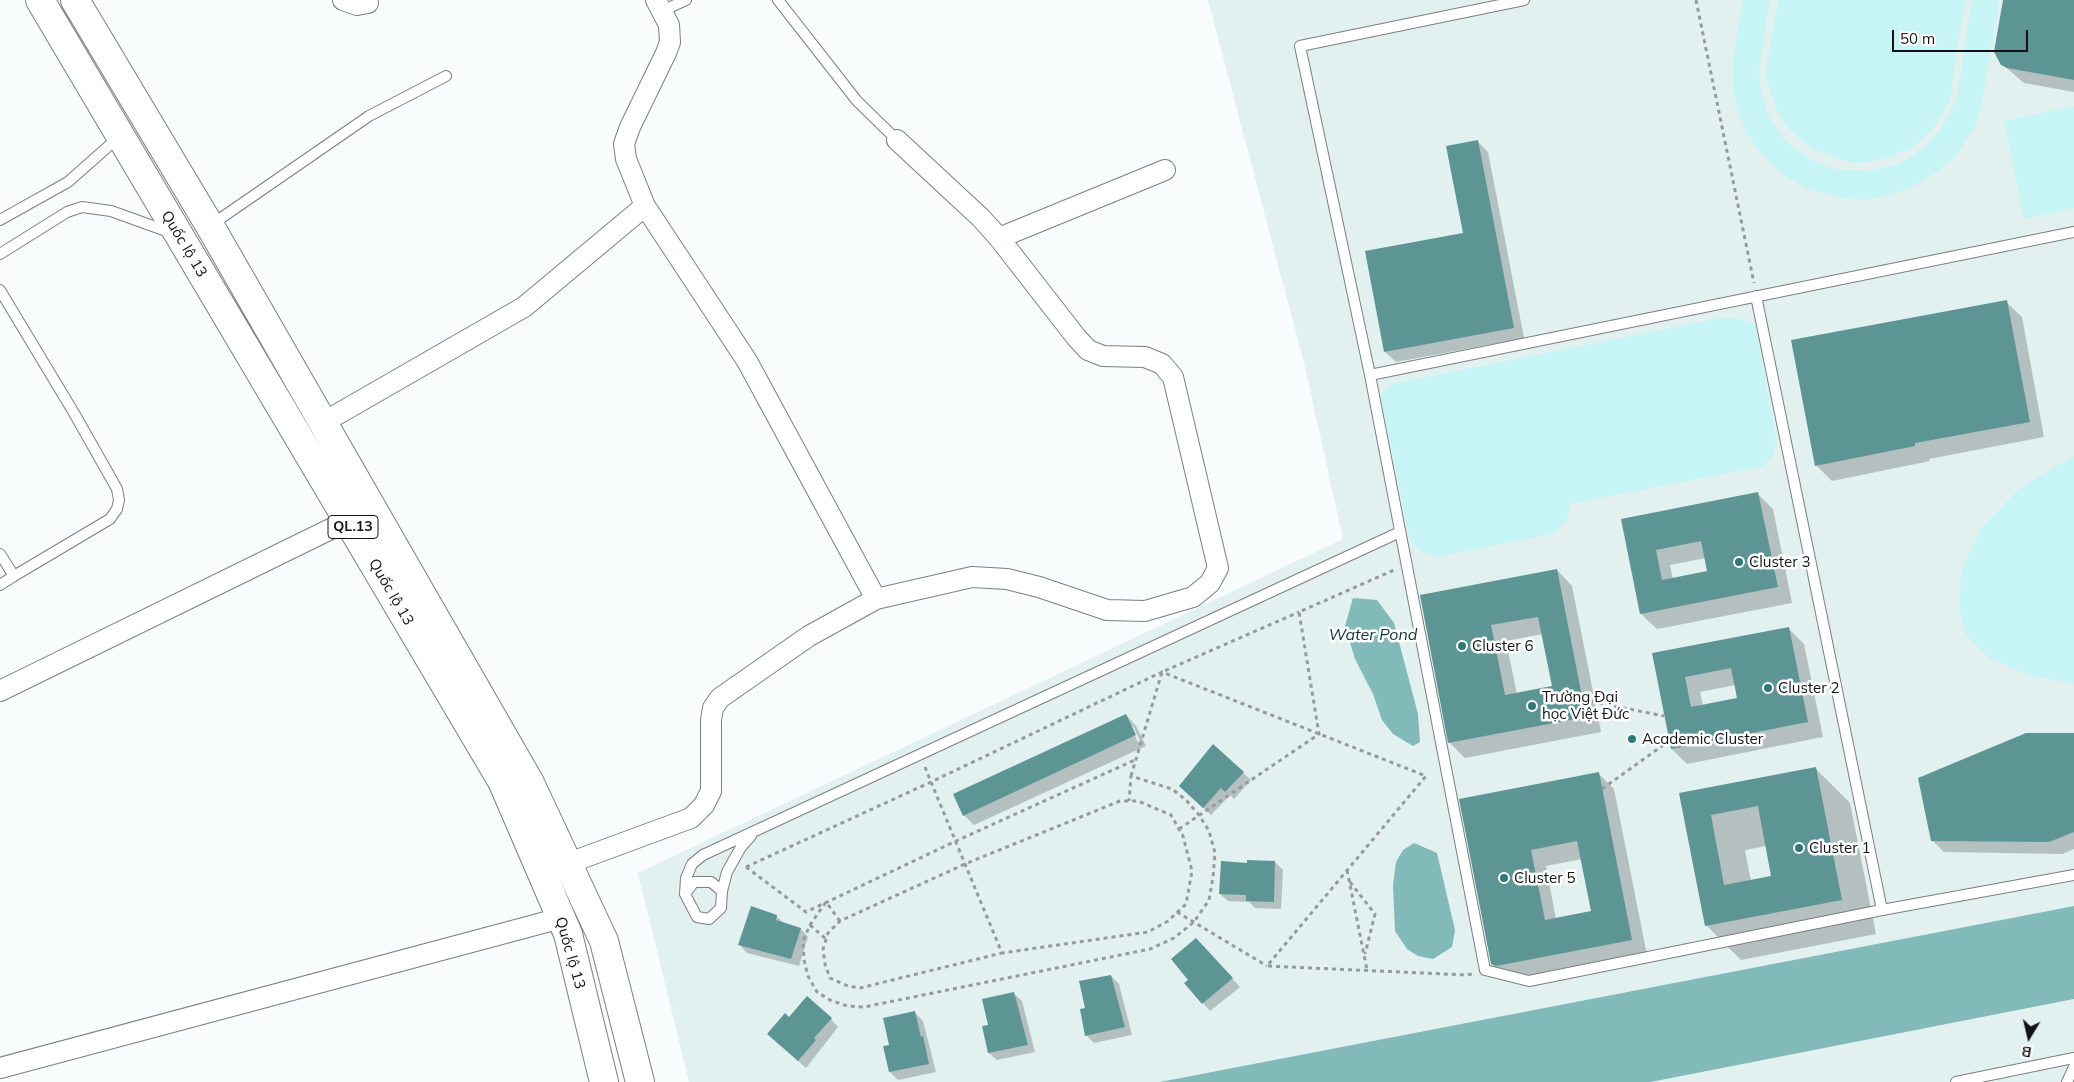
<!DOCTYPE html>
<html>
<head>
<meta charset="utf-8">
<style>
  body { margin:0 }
  #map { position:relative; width:2074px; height:1082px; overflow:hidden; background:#f8fcfc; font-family:Mulish,sans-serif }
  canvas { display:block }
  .north { position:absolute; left:2004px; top:1012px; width:50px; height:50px; -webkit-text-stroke:4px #fff; paint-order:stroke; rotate:189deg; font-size:14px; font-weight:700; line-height:20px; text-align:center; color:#121414 }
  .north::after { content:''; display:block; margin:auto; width:18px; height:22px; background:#121414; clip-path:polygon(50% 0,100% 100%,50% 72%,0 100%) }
  .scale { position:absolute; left:1892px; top:30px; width:136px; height:22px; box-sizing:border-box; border:2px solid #121414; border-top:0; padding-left:6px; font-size:15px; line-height:18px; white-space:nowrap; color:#121414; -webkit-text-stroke:4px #fff; paint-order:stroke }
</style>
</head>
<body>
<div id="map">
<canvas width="2074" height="1082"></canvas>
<div class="north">B</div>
<div class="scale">50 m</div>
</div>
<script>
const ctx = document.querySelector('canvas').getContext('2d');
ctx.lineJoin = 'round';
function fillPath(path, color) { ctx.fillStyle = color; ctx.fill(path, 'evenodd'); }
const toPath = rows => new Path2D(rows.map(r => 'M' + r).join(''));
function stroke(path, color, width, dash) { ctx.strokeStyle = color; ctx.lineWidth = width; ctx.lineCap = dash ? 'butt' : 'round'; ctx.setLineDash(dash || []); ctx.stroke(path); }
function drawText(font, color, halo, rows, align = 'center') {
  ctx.font = font + ' Mulish,sans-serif'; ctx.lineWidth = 5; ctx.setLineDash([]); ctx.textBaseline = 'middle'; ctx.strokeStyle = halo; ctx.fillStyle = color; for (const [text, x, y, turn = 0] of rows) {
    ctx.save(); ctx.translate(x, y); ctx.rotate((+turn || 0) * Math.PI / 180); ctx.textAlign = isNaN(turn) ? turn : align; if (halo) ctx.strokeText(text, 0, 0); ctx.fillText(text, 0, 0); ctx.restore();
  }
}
const built = toPath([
  [1208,0,2074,0,2074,906,1162,1082,689,1082,638,873,1343,539,1304,363],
  [2074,999,2074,1082,1651,1082]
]);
const green = toPath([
  [1743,0,1770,0,1759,72,1762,96,1770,118,1785,141,1808,158,1833,169,1866,171,1897,165,1923,149,1940,130,1956,101,1972,0,1999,0,1981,107,1974,128,1959,152,1939,171,1916,185,1895,194,1865,200,1838,197,1806,189,1781,173,1760,152,1747,133,1738,113,1733,88,1733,58],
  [1778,0,1965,0,1950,100,1933,129,1913,147,1885,159,1857,163,1837,159,1812,148,1789,129,1777,111,1765,75],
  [2074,106,2074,208,2024,219,2004,121],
  [1725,317,1740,319,1755,325,1777,442,1773,455,1764,466,1570,504,1566,522,1552,534,1436,557,1420,551,1410,540,1381,400,1382,393,1392,384],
  [2074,456,2074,684,2028,675,1989,658,1966,635,1959,607,1961,573,1980,529,2021,487]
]);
const water = toPath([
  [1353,598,1377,600,1394,623,1418,714,1420,742,1413,746,1393,734,1382,720,1373,694,1355,659,1345,626],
  [1414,843,1437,853,1455,930,1452,947,1433,959,1418,956,1407,949,1395,931,1393,885,1396,862,1403,850],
  [2074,906,2074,999,1651,1082,1160,1082]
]);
const shadow = toPath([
  [2004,0,2074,0,2074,92,2024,83,2002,64],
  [1477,141,1488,152,1524,338,1396,362,1385,352,1464,234],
  [2006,302,2022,317,2044,437,1929,459,1930,461,1832,481,1817,466,1793,341],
  [1758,494,1773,509,1792,603,1657,629,1641,614,1622,520],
  [1706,558,1709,572,1673,579,1670,565],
  [1557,570,1572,586,1601,732,1465,758,1450,743,1421,596],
  [1543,634,1553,687,1517,694,1506,641],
  [1789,629,1804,644,1823,737,1687,764,1672,749,1653,654],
  [1735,685,1738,699,1703,706,1700,692],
  [1126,715,1136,726,1146,746,974,825,964,815],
  [1130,726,1133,726,1140,741,1138,742],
  [2074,735,2074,849,2062,854,1944,852,1932,840],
  [1815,768,1850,803,1876,934,1741,960,1706,925,1680,794],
  [1766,846,1772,877,1751,881,1745,850],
  [1243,773,1251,780,1234,799,1230,795,1211,815,1188,794],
  [1599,774,1614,789,1647,955,1512,980,1508,979,1492,964,1460,800],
  [1582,859,1593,912,1556,919,1546,866],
  [1275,862,1283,870,1281,909,1255,908,1249,902,1228,901,1220,894,1248,864],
  [776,916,785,924,801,929,808,937,799,966,747,953,740,945],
  [1204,948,1240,987,1210,1011,1186,984,1190,980],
  [1111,976,1119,984,1132,1035,1094,1043,1086,1035,1086,1009],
  [1014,994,1022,1001,1035,1052,997,1060,989,1053,989,1026],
  [915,1013,923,1021,936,1072,898,1080,890,1072,885,1047,890,1046],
  [789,1019,831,1019,838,1027,806,1068,776,1041]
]);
const building = toPath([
  [2003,0,2074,0,2074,80,2007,68,2001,65,1994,52],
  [1478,140,1514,328,1384,352,1365,251,1463,233,1446,146],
  [2007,300,2030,422,1915,443,1915,446,1815,466,1791,340],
  [1758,492,1778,587,1640,614,1621,519],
  [1701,541,1707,571,1662,580,1656,550],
  [1557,569,1586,717,1448,743,1420,595],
  [1538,617,1552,686,1505,695,1491,625],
  [1789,627,1808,722,1671,749,1652,653],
  [1731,668,1737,698,1691,707,1685,677],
  [1126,714,1136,735,963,816,953,794],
  [2026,733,2074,733,2074,832,2049,842,1931,841,1918,778],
  [1213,744,1244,772,1225,792,1221,788,1203,808,1179,786],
  [1816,767,1842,900,1705,926,1679,793],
  [1758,806,1771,876,1724,885,1711,815],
  [1599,772,1632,940,1496,966,1491,964,1459,799],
  [1577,841,1591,911,1545,920,1531,850],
  [1247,860,1275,861,1274,902,1246,901,1246,895,1219,894,1221,861,1247,863],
  [751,906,777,915,776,920,801,928,791,959,738,945],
  [1196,938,1233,978,1202,1004,1184,983,1188,980,1171,959],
  [1111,975,1125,1027,1085,1036,1080,1009,1085,1008,1079,981],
  [1014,992,1028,1045,988,1053,982,1026,988,1025,982,999],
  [807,996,832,1018,814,1038,816,1040,798,1061,767,1034,785,1013,789,1017],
  [915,1011,921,1037,923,1036,929,1064,889,1072,883,1046,889,1045,883,1018]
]);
const path = toPath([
  [1696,0,1754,283],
  [1583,700,1664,716],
  [925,767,931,782,965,864,1002,953,860,988,848,986,830,978,825,964,823,949,828,933,840,921,965,864,1120,801,1138,801,1171,815,1183,836,1192,871,1186,904,1168,921,1148,932,1002,953],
  [1131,776,1162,672,1299,612],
  [1602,789,1669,741],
  [1179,829,1319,734,1299,612,1394,570],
  [746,867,931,782,1162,672,1426,776,1267,966,1467,975,1472,974],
  [746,867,806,912,956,841,1137,759],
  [1347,870,1367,970],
  [1350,882,1375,914,1365,954],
  [1177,912,1267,966],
  [840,921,826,902,810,925,803,941,804,960,808,976,817,992,830,1000,847,1006,864,1007,1150,949,1174,938,1194,922,1209,900,1213,877,1215,853,1209,831,1199,815,1186,800,1172,789,1131,776,1129,801],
  [810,925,826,939]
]);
const service = toPath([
  [778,0,857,101,897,140],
  [1524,0,1300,46,1370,375,1485,970,1529,981,1882,910],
  [662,11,686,0],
  [0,220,68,182,120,136],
  [211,225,369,116,446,76],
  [0,254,67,212,82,207,111,211,172,233],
  [0,290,74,413,117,489,119,500,117,509,110,519,14,576,0,554],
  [1756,296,1882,910,2074,875],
  [1370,375,2074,232],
  [0,585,14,576],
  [722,891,727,872,741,847,751,836],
  [685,894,694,882,711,882,722,891,721,908,709,919,697,917,685,894,686,878,692,864,703,855,1400,532],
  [1956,1082,2074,1058],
  [2067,1082,2074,1067]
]);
const minor = toPath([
  [343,0,357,5,368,3],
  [656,0,669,25,670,42,666,53,630,127,624,144,626,159,645,206,747,361,876,599],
  [999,238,1165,170],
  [324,422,524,307,645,206],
  [0,691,349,520],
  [569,863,691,818,704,805,711,791,711,720,713,708,720,698,809,636,876,599,972,577,1007,579,1039,587,1107,610,1145,611,1193,597,1210,583,1218,568,1173,377,1162,364,1145,357,1103,356,1088,350,1076,337,999,238,981,218,897,140],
  [0,1068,561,918]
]);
const trunk = toPath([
  [40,0,502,781,568,934,604,1082],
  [75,0,210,226,530,783,604,941,640,1082]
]);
const markers = [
  [1739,562,5,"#2f7878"],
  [1462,646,5,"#2f7878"],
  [1768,688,5,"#2f7878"],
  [1532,706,5,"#2f7878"],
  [1632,739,5,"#2f7878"],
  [1799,848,5,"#2f7878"],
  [1504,878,5,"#2f7878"]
];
const shields = [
  [353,527,50]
];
const shieldNames = [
  ["QL.13",353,527]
];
const streetNames = [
  ["Quốc lộ 13",184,244,59],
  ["Quốc lộ 13",391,592,60],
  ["Quốc lộ 13",570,953,74]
];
const poiNames = [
  ["Cluster 3",1749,562],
  ["Cluster 6",1472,646],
  ["Cluster 2",1778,688],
  ["Trường Đại",1542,697],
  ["học Việt Đức",1542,714],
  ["Academic Cluster",1642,739],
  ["Cluster 1",1809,848],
  ["Cluster 5",1514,878]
];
const waterNames = [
  ["Water Pond",1373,635]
];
fillPath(built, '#e2f0f0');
fillPath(green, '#c7f5f5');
fillPath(water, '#81bab9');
fillPath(shadow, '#0003');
fillPath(building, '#5d9595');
stroke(service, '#7b7f7f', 12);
stroke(minor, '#7b7f7f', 22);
stroke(trunk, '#7b7f7f', 30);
stroke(path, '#979a9a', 3, [4, 4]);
stroke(service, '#fff', 10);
stroke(minor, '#fff', 20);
stroke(trunk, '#fff', 28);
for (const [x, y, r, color] of markers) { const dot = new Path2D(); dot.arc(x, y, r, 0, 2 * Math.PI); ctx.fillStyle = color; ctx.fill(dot); stroke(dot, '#fff', 2); }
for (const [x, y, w] of shields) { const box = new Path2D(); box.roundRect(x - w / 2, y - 11.5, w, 23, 4); ctx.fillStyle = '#fff'; ctx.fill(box); stroke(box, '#121414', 1); }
drawText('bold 14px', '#121414', null, shieldNames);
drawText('15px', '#121414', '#fff', streetNames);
drawText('15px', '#121414', '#fff', poiNames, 'left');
drawText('italic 16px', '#133131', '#fff', waterNames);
</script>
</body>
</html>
